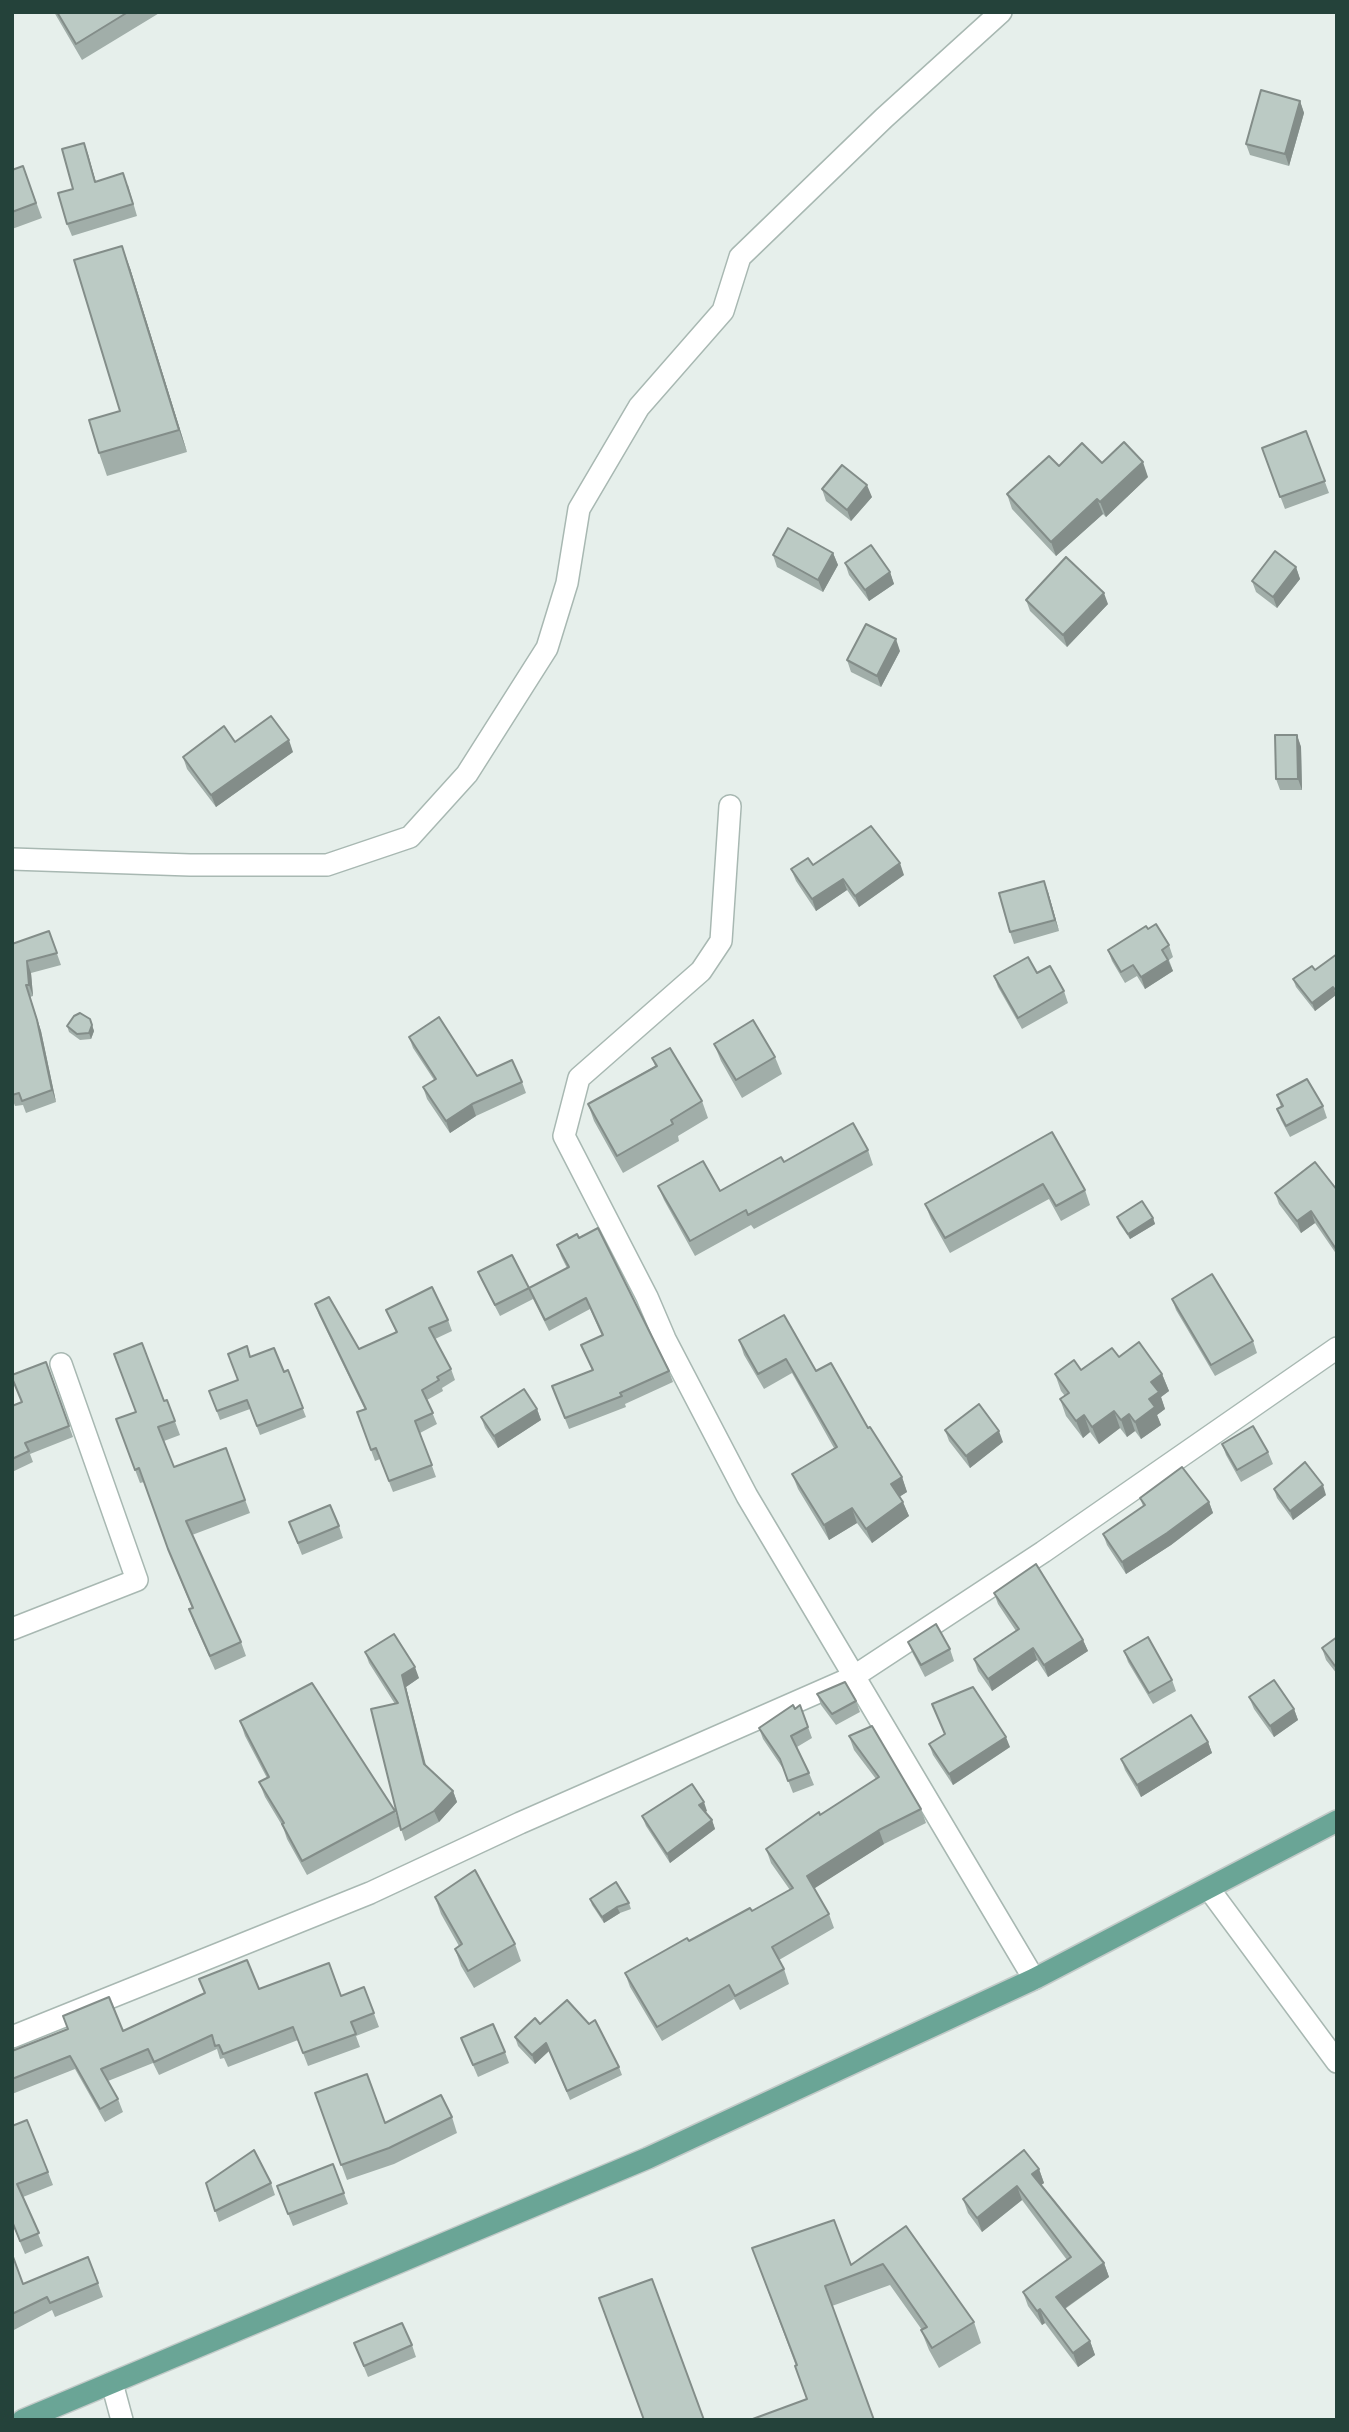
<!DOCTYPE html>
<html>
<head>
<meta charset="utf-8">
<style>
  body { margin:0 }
  #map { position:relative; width:1349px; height:2432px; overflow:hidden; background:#e6efeb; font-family:Raleway,sans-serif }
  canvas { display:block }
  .frame { position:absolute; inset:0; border:14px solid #24423a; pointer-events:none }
</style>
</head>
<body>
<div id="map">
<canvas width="1349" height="2432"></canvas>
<div class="frame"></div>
</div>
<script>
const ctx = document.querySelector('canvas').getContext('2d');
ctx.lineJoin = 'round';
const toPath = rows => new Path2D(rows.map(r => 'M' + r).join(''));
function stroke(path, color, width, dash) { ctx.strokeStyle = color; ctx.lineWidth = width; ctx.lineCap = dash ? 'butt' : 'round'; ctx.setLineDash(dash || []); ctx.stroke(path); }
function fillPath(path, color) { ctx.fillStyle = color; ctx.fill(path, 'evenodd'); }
const minor = toPath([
  [730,806,721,941,701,971,579,1078,564,1136,647,1297,665,1339,747,1496,1034,1979],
  [12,859,190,865,327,865,410,837,467,774,547,648,567,583,579,509,639,407,723,311,740,257,884,118,1001,12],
  [12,1629,137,1580,61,1364],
  [1209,1889,1337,2062],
  [12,2037,370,1893,520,1823,853,1677,1043,1552,1337,1348],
  [112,2383,122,2420]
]);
const major = toPath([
  [23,2420,648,2158,1034,1979,1337,1821]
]);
const wall = toPath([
  [54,12,161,12,82,60],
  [1300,101,1304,113,1289,166,1250,155,1246,144],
  [84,143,96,182,128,185,137,216,72,236,67,224,73,189],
  [23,166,42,218,12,229,12,170],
  [130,268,187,452,107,476,99,453,120,411],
  [1306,431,1329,493,1285,509,1262,448],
  [1102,463,1148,477,1106,517,1103,514,1056,556,1012,509,1007,494,1059,466],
  [822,489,872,497,851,521,826,501],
  [833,553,838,565,823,592,777,567,773,555],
  [845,563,890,572,894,584,869,601,849,575],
  [1296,567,1300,579,1277,608,1256,592,1252,581],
  [1026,600,1108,604,1067,647,1030,611],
  [900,651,881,687,851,672,847,660],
  [1297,735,1301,747,1302,790,1280,790,1276,779],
  [235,742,293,752,216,807,187,769,183,757],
  [813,865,904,875,859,907,847,890,816,911,796,881,791,869],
  [1048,892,1059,931,1014,944,1010,932],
  [49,931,61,965,31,973,33,996,30,997,41,1031,56,1102,26,1113,23,1105,15,1106,12,1098,12,944],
  [1169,945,1173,957,1169,960,1173,971,1145,989,1137,976,1125,983,1112,961,1108,950],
  [1337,954,1337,996,1336,995,1315,1011,1296,987,1293,979,1315,970],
  [1037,973,1064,991,1068,1003,1022,1029,998,987,994,976],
  [90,1019,94,1031,91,1039,80,1040,69,1032,67,1026],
  [409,1037,477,1076,522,1082,526,1093,476,1116,450,1133,427,1099,423,1087,434,1080,413,1048],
  [714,1044,775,1057,782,1074,742,1098,721,1061],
  [652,1058,702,1101,708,1118,678,1136,679,1141,623,1173,594,1121,588,1104,655,1066],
  [1277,1095,1323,1106,1327,1118,1290,1137,1281,1120,1277,1109,1281,1107],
  [1052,1132,1085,1190,1090,1205,1061,1221,1049,1199,950,1253,931,1219,925,1204],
  [868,1150,873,1165,754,1229,751,1225,695,1256,664,1200,658,1186,720,1191,784,1162],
  [1337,1190,1337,1255,1315,1223,1301,1233,1279,1204,1275,1193],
  [1117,1217,1153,1218,1155,1224,1130,1239,1119,1223],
  [557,1245,669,1371,673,1382,625,1404,626,1407,569,1429,552,1386,592,1370,581,1345,602,1336,590,1309,549,1331,533,1299,500,1316,483,1283,478,1272,529,1288,567,1268,561,1256],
  [1172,1299,1253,1341,1257,1353,1215,1376,1176,1310],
  [315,1304,359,1349,396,1332,386,1310,448,1320,452,1331,435,1339,451,1369,455,1380,442,1388,443,1391,427,1400,437,1424,420,1433,436,1477,393,1492,380,1459,375,1461,357,1412,365,1410,319,1315],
  [739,1340,816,1371,868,1428,902,1477,907,1492,900,1496,909,1516,872,1543,857,1523,829,1540,798,1489,792,1474,834,1448,792,1373,764,1389,744,1355],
  [250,1357,284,1372,288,1370,306,1417,260,1435,250,1409,220,1420,209,1391,238,1380],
  [1119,1357,1162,1374,1169,1391,1161,1397,1165,1409,1157,1415,1161,1425,1141,1439,1135,1431,1127,1437,1120,1428,1099,1444,1090,1432,1083,1438,1066,1416,1060,1399,1065,1396,1061,1391,1055,1374,1081,1370],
  [46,1362,73,1437,30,1454,33,1462,12,1472,12,1406,21,1402],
  [167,1400,180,1435,164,1441,174,1467,226,1448,250,1513,192,1535,241,1642,246,1656,215,1670,194,1623,189,1609,192,1608,173,1562,144,1482,140,1483,116,1419],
  [537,1409,541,1420,498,1448,485,1428,481,1417],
  [945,1430,1003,1442,970,1468,949,1441],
  [1222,1444,1268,1452,1273,1464,1241,1482,1226,1455],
  [1274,1489,1326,1495,1293,1520,1277,1498],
  [1140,1498,1209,1502,1213,1513,1171,1545,1126,1574,1107,1545,1103,1534,1143,1506],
  [289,1522,339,1526,343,1538,302,1555],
  [994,1593,1083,1640,1088,1651,1048,1677,1037,1660,992,1691,978,1671,974,1659,1016,1631,998,1604],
  [1337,1637,1337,1674,1326,1660,1322,1648],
  [908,1642,950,1649,954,1661,925,1677,913,1654],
  [1124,1651,1172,1680,1176,1691,1153,1704,1128,1662],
  [365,1652,419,1678,406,1687,426,1765,453,1791,457,1802,439,1822,405,1841,400,1826,307,1875,287,1839,283,1827,265,1797,259,1782,267,1778,245,1736,240,1721,395,1811,399,1823,395,1704,369,1663],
  [817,1694,856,1701,860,1712,836,1725,821,1705],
  [1249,1697,1294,1709,1298,1720,1274,1737,1254,1709],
  [932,1704,1010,1747,953,1785,933,1755,929,1744,945,1734],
  [800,1705,812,1738,797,1747,809,1773,814,1785,793,1793,784,1770,763,1739,759,1728],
  [849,1736,921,1809,926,1823,884,1844,814,1888,829,1914,834,1928,779,1960,784,1969,789,1984,740,2010,734,1999,662,2041,630,1987,625,1973,752,1911,790,1890,771,1863,766,1849,876,1779,854,1750],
  [1208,1742,1212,1753,1141,1797,1125,1770,1121,1759],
  [707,1811,705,1812,712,1820,715,1829,670,1863,646,1826,642,1816],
  [435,1897,515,1944,521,1961,474,1988,461,1966,455,1949,459,1946,441,1914],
  [590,1899,629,1903,631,1909,620,1913,604,1923,592,1905],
  [199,1979,259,1989,341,1996,364,1987,379,2027,356,2036,360,2047,308,2066,298,2040,228,2067,224,2058,220,2059,217,2049,159,2075,153,2063,108,2081,118,2099,123,2112,105,2122,75,2069,12,2094,12,2051,68,2029,63,2016,123,2031,205,1993],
  [540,2024,619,2067,622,2075,570,2100,549,2051,535,2064,518,2046,515,2037],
  [461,2038,505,2052,509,2063,478,2077],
  [315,2093,385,2123,452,2117,457,2133,394,2164,347,2180],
  [12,2126,48,2172,53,2185,23,2197,43,2246,25,2254,12,2223],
  [333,2164,348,2204,293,2226,277,2186],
  [1039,2169,1044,2183,1041,2185,1104,2263,1109,2277,1065,2309,1090,2341,1095,2355,1078,2367,1045,2323,1042,2325,1028,2306,1023,2292,1067,2260,1022,2200,982,2232,968,2213,963,2199],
  [206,2183,271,2183,275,2195,219,2222],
  [906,2226,974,2322,981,2343,939,2368,929,2350,921,2330,922,2330,890,2285,832,2306,807,2399,796,2366,752,2248,851,2265],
  [12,2254,23,2284,98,2283,103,2297,55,2317,52,2310,12,2331],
  [354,2343,412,2345,416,2357,368,2377]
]);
const shadedWall = toPath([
  [1300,101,1304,113,1289,166,1285,154],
  [84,143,88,154,99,194,95,182],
  [122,246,130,268,187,452,179,430],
  [1143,462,1148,477,1106,517,1100,502],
  [867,485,872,497,851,521,847,510],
  [1097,499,1103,514,1056,556,1051,542],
  [833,553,838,565,823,592,818,580],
  [1296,567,1300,579,1277,608,1273,597],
  [890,572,894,584,869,601,865,590],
  [1104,593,1108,604,1067,647,1063,635],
  [896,639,900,651,881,687,877,676],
  [1297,735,1301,747,1302,790,1298,779],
  [289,740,293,752,216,807,211,795],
  [900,863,904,875,859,907,855,896],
  [843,879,847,890,816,911,812,899],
  [1044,881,1048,892,1059,931,1055,920],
  [1168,960,1173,971,1145,989,1141,977],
  [27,961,31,973,33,996,29,985],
  [26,985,41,1031,56,1102,52,1090],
  [1333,987,1336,995,1315,1011,1312,1003],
  [90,1019,94,1031,91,1039,89,1033],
  [472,1104,476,1116,450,1133,446,1121],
  [1311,1211,1315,1223,1301,1233,1297,1221],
  [1153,1218,1155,1224,1130,1239,1128,1234],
  [1162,1374,1169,1391,1161,1397,1165,1409,1157,1415,1161,1425,1141,1439,1135,1422,1149,1399,1151,1382],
  [537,1409,541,1420,498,1448,494,1436],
  [1114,1411,1120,1428,1099,1444,1092,1427],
  [1129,1414,1135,1431,1127,1437,1121,1420],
  [1084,1415,1090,1432,1083,1438,1076,1421],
  [999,1431,1003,1442,970,1468,966,1456],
  [902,1477,907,1492,896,1499,891,1484],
  [1323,1485,1326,1495,1293,1520,1290,1511],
  [903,1502,909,1516,872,1543,866,1529],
  [1209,1502,1213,1513,1171,1545,1126,1574,1122,1562],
  [852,1508,857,1523,829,1540,824,1525],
  [1083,1640,1088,1651,1048,1677,1044,1665],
  [1033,1648,1037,1660,992,1691,988,1679],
  [415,1667,419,1678,406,1687,428,1775,424,1764,402,1675],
  [1294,1709,1298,1720,1274,1737,1270,1726],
  [1006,1737,1010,1747,953,1785,949,1774],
  [1208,1742,1212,1753,1141,1797,1137,1785],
  [453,1791,457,1802,439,1822,434,1811],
  [704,1802,707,1811,702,1814,699,1805],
  [712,1820,715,1829,670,1863,667,1854],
  [879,1830,884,1844,812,1890,807,1876],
  [617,1907,620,1913,604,1923,602,1917],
  [546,2043,549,2051,535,2064,532,2055],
  [1039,2169,1044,2183,1037,2188,1032,2174],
  [1017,2186,1022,2200,982,2232,977,2218],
  [1104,2263,1109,2277,1061,2311,1056,2297],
  [1040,2309,1045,2323,1042,2325,1037,2311],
  [1090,2341,1095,2355,1078,2367,1073,2353]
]);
const building = toPath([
  [57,12,128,12,76,44,57,12],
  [1261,90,1300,101,1285,154,1246,144,1261,90],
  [84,143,95,182,123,173,133,204,67,224,58,193,73,189,62,149,84,143],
  [23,166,36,203,12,212,12,170,23,166],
  [122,246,179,430,99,453,89,420,120,411,74,260,122,246],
  [1306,431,1325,481,1280,497,1262,448,1306,431],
  [1124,442,1143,462,1100,502,1097,499,1051,542,1007,494,1049,456,1059,466,1082,443,1102,463,1124,442],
  [842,465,867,485,847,510,822,489,842,465],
  [788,528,833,553,818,580,773,555,788,528],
  [871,545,890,572,865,590,845,563,871,545],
  [1275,551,1296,567,1273,597,1252,581,1275,551],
  [1066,557,1104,593,1063,635,1026,600,1066,557],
  [866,624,896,639,877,676,847,660,866,624],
  [271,716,289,740,211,795,183,757,224,726,235,742,271,716],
  [1275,735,1297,735,1298,779,1276,779,1275,735],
  [871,826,900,863,855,896,843,879,812,899,791,869,808,858,813,865,871,826],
  [1044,881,1055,920,1010,932,999,893,1044,881],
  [1156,924,1169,945,1162,950,1168,960,1141,977,1133,965,1121,972,1108,950,1146,926,1148,929,1156,924],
  [49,931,57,953,27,961,29,985,26,985,37,1020,52,1090,22,1101,19,1093,12,1095,12,944,49,931],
  [1337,954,1337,992,1333,987,1312,1003,1293,979,1312,966,1315,970,1337,954],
  [1028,957,1037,973,1050,966,1064,991,1018,1018,994,976,1028,957],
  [80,1013,90,1019,92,1025,89,1033,77,1034,67,1026,74,1016,80,1013],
  [439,1017,477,1076,512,1060,522,1082,472,1104,446,1121,423,1087,436,1079,409,1037,439,1017],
  [753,1020,775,1057,736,1080,714,1044,753,1020],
  [670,1048,702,1101,671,1120,673,1124,617,1156,588,1104,657,1066,652,1058,670,1048],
  [1307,1079,1323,1106,1286,1126,1277,1109,1283,1106,1277,1095,1307,1079],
  [853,1123,868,1150,748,1215,746,1210,690,1241,658,1186,703,1161,720,1191,781,1157,784,1162,853,1123],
  [1052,1132,1085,1190,1056,1206,1043,1184,945,1238,925,1204,1052,1132],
  [1315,1162,1337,1190,1336,1249,1311,1211,1297,1221,1275,1193,1315,1162],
  [1142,1201,1153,1218,1128,1234,1117,1217,1142,1201],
  [598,1228,669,1371,620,1393,622,1396,565,1418,552,1386,593,1370,581,1345,603,1335,586,1298,545,1320,529,1288,569,1267,557,1245,577,1234,579,1238,598,1228],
  [512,1255,529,1288,495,1305,478,1272,512,1255],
  [1212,1274,1253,1341,1211,1365,1172,1299,1212,1274],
  [432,1287,448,1320,429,1328,451,1369,437,1377,439,1380,422,1390,433,1413,415,1421,432,1465,389,1481,376,1448,371,1450,357,1412,366,1409,315,1304,329,1297,359,1349,397,1332,386,1310,432,1287],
  [784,1315,816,1371,831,1363,868,1428,870,1427,902,1477,891,1484,903,1502,866,1529,852,1508,824,1525,792,1474,837,1447,786,1359,758,1374,739,1340,784,1315],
  [1139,1342,1162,1374,1151,1382,1159,1392,1149,1399,1155,1407,1135,1422,1129,1414,1121,1420,1114,1411,1092,1427,1084,1415,1076,1421,1060,1399,1069,1393,1055,1374,1074,1360,1081,1370,1112,1348,1119,1357,1139,1342],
  [142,1343,164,1401,167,1400,175,1421,158,1427,174,1467,226,1448,245,1500,186,1521,241,1642,210,1656,189,1609,193,1608,168,1549,139,1468,135,1470,116,1419,136,1412,114,1354,142,1343],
  [247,1346,250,1357,274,1348,284,1372,288,1370,303,1408,257,1426,247,1400,217,1411,209,1391,238,1380,228,1354,247,1346],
  [46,1362,69,1426,25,1443,29,1451,12,1459,12,1406,22,1402,12,1378,12,1375,46,1362],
  [524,1389,537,1409,494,1436,481,1417,524,1389],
  [979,1404,999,1431,966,1456,945,1430,979,1404],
  [1253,1426,1268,1452,1237,1470,1222,1444,1253,1426],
  [1305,1462,1323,1485,1290,1511,1274,1489,1305,1462],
  [1182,1467,1209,1502,1167,1533,1122,1562,1103,1534,1145,1505,1140,1498,1182,1467],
  [330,1505,339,1526,298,1543,289,1522,330,1505],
  [1036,1564,1083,1640,1044,1665,1033,1648,988,1679,974,1659,1019,1629,994,1593,1036,1564],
  [936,1624,950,1649,921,1665,908,1642,936,1624],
  [394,1634,415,1667,402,1675,424,1764,453,1791,434,1811,401,1830,371,1709,398,1703,365,1652,394,1634],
  [1148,1637,1172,1680,1149,1693,1124,1651,1148,1637],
  [1337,1637,1337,1665,1335,1666,1322,1648,1337,1637],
  [1274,1680,1294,1709,1270,1726,1249,1697,1274,1680],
  [845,1682,856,1701,832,1714,817,1694,845,1682],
  [312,1683,395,1811,302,1861,282,1824,284,1823,259,1782,269,1777,240,1721,312,1683],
  [973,1687,1006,1737,949,1774,929,1744,945,1734,932,1704,973,1687],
  [793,1705,795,1709,800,1705,808,1727,791,1736,809,1773,788,1781,780,1759,759,1728,793,1705],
  [1191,1715,1208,1742,1137,1785,1121,1759,1191,1715],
  [872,1726,921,1809,879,1830,807,1876,829,1914,772,1947,784,1969,735,1996,729,1985,657,2027,625,1973,687,1938,689,1941,750,1908,752,1911,793,1888,766,1849,819,1812,820,1815,879,1777,849,1736,872,1726],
  [692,1784,704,1802,699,1805,712,1820,667,1854,642,1816,692,1784],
  [475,1870,515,1944,468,1971,455,1949,462,1944,435,1897,475,1870],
  [616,1882,629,1903,617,1907,602,1917,590,1899,616,1882],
  [247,1960,259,1989,329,1963,341,1996,364,1987,374,2013,351,2022,356,2034,303,2053,293,2027,223,2054,219,2045,215,2046,212,2035,154,2062,148,2049,101,2069,118,2099,100,2109,70,2056,12,2079,12,2051,68,2029,63,2016,109,1997,123,2031,205,1993,199,1979,247,1960],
  [567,2000,589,2024,595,2020,619,2067,567,2091,546,2043,532,2055,515,2037,535,2018,540,2024,567,2000],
  [493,2024,505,2052,473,2065,461,2038,493,2024],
  [367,2074,385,2123,441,2095,452,2117,389,2148,341,2165,315,2093,367,2074],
  [27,2120,48,2172,17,2184,39,2233,20,2241,12,2221,12,2126,27,2120],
  [254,2150,271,2183,215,2211,206,2183,254,2150],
  [1024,2150,1039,2169,1032,2174,1104,2263,1056,2297,1090,2341,1073,2353,1040,2309,1037,2311,1023,2292,1071,2257,1017,2186,977,2218,963,2199,1024,2150],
  [333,2164,344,2193,288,2214,277,2186,333,2164],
  [834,2220,851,2265,906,2226,974,2322,932,2348,921,2330,927,2327,883,2264,825,2286,874,2420,750,2420,807,2399,795,2366,797,2365,752,2248,834,2220],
  [12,2254,23,2284,88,2257,98,2283,50,2303,47,2297,12,2314,12,2254],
  [652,2279,704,2420,644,2420,599,2298,652,2279],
  [402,2323,412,2345,364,2366,354,2343,402,2323]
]);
stroke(minor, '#a8b8b2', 24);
stroke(major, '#c2cac8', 24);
stroke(minor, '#fff', 21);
stroke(major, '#6aa596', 21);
fillPath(wall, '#a1aea9');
fillPath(shadedWall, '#838d89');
fillPath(building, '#bbcac4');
stroke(building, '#838d89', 2);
</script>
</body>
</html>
